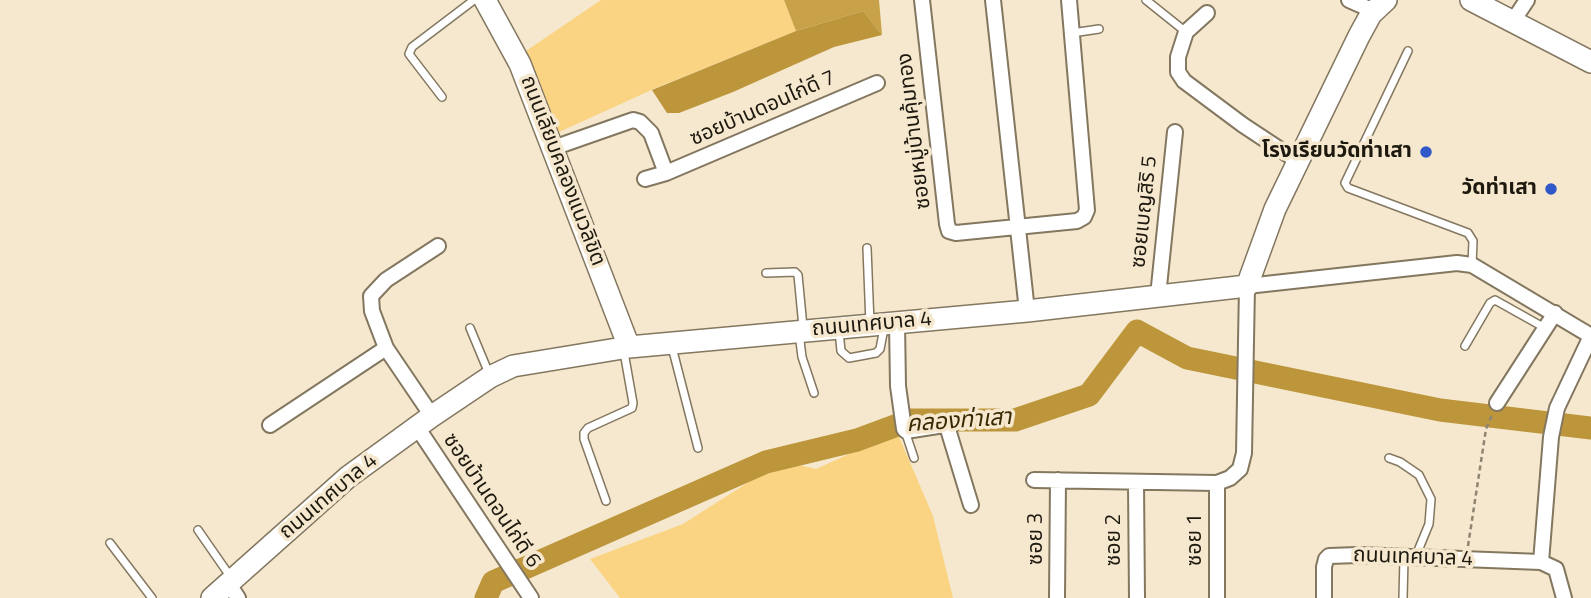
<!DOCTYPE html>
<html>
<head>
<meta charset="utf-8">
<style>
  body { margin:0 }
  canvas { display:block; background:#f5e8ce }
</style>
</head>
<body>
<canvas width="1591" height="598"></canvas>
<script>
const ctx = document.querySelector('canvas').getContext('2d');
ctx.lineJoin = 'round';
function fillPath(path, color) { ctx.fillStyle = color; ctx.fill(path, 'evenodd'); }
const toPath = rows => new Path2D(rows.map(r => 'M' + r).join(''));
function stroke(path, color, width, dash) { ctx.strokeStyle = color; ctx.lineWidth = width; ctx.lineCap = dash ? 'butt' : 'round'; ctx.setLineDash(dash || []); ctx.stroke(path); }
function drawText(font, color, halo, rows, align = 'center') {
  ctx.font = font + ' "Titillium Web","Noto Sans Thai",sans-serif'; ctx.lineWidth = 7; ctx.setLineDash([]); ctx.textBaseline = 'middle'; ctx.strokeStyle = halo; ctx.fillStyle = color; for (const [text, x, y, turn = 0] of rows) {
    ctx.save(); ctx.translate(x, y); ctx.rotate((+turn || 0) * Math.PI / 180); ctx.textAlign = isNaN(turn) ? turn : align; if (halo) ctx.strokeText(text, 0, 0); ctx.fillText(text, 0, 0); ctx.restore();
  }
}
const green = toPath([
  [601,0,784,0,796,31,658,87,557,133,523,53],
  [897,432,933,516,953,598,620,598,590,559,683,524,755,478,794,464,816,469]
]);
const forest = toPath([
  [784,0,879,0,882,35,863,11,796,31]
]);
const water = toPath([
  [863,11,882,35,834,47,733,92,679,113,667,113,652,90,796,31]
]);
const river = toPath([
  [486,598,493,582,766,462,857,440,911,420,1015,420,1089,395,1137,331,1187,358,1440,410,1591,428]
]);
const path = toPath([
  [1468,546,1486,429,1492,415]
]);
const lane = toPath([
  [1146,0,1186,32],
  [1072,33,1099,29],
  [1408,51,1345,183,1348,188,1468,233,1473,241,1472,265],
  [442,97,409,54,412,47,474,0],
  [867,248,870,324],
  [766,273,795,272,798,275,803,327],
  [470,328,490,376],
  [839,331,841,351,849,358,876,353,880,349,884,328],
  [799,333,802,357,814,393],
  [1465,346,1490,303,1495,300,1545,328],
  [672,347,698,448],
  [905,431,914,458],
  [1389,458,1400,462,1419,475,1431,499,1429,524,1415,558],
  [606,501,584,439,584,433,588,428,632,408,633,403,624,352],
  [198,530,232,579],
  [110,543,152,598],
  [1403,598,1404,558]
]);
const street = toPath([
  [922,0,947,224,949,231,956,233,1077,221,1084,217,1087,210,1069,0],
  [993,0,1027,311],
  [1349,0,1374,11],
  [1207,13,1186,32,1178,57,1178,72,1184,81,1243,125,1299,162],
  [1513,21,1527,0],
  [553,148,633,120,640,122,651,133,666,173,877,83],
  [645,179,666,173],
  [1158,296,1175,132],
  [897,323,898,386,904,429,906,431,944,425,947,426,971,505],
  [1497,403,1555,313],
  [432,416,386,348,372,311,371,296,386,280,438,246],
  [270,425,386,348],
  [417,427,531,598],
  [1034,480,1217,483,1230,478,1240,469,1244,453,1247,286,1457,263,1472,265,1591,336],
  [1136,483,1137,598],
  [1217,483,1217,598],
  [1541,562,1551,437,1557,408,1591,336],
  [229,584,238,598],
  [1057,598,1058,480],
  [1324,598,1324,567,1326,559,1329,556,1358,555,1541,562,1556,569,1564,598]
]);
const secondary = toPath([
  [485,0,520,64,629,347],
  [1471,0,1591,62],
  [212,598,348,477,432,416,490,377,513,366,629,347,1027,311,1247,286,1275,209,1359,36,1371,14,1386,0]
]);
const markers = [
  [1426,152,7,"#2f58c8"],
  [1551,189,7,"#2f58c8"]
];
const streetNames = [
  ["ซอยบ้านดอนไก่ดี 7",763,109,-24],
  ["ซอยหมู่บ้านคุ้มทอง",915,131,-97],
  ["ถนนเลียบคลองแนวลิขิต",562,171,69],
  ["ซอยเบญสิริ 5",1145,212,-84],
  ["ถนนเทศบาล 4",872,325,-5],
  ["ถนนเทศบาล 4",329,497,-40],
  ["ซอยบ้านดอนไก่ดี 6",491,501,56],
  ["ซอย 3",1037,539,-90],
  ["ซอย 2",1115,540,-90],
  ["ซอย 1",1196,540,-90],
  ["ถนนเทศบาล 4",1413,558,2]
];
const poiNames = [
  ["โรงเรียนวัดท่าเสา",1412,152],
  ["วัดท่าเสา",1537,189]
];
const waterNames = [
  ["คลองท่าเสา",959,422,-4]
];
fillPath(green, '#fad483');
fillPath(forest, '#c8a149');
fillPath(water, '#bd963c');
stroke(river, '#bd963c', 23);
stroke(lane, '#837760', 10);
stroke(street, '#837760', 18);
stroke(secondary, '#837760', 24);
stroke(path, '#8e8573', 2.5, [5, 3.5]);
stroke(lane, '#fff', 7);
stroke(street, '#fff', 14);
stroke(secondary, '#fff', 21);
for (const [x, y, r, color] of markers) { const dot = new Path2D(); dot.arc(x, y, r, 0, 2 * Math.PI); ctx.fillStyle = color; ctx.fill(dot); stroke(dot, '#f5e8ce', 2.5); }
drawText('21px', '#1d190f', '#f5e8ce', streetNames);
drawText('bold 21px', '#1d190f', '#f5e8ce', poiNames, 'right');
drawText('italic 23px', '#3a2a03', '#f5e8ce', waterNames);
</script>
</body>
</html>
